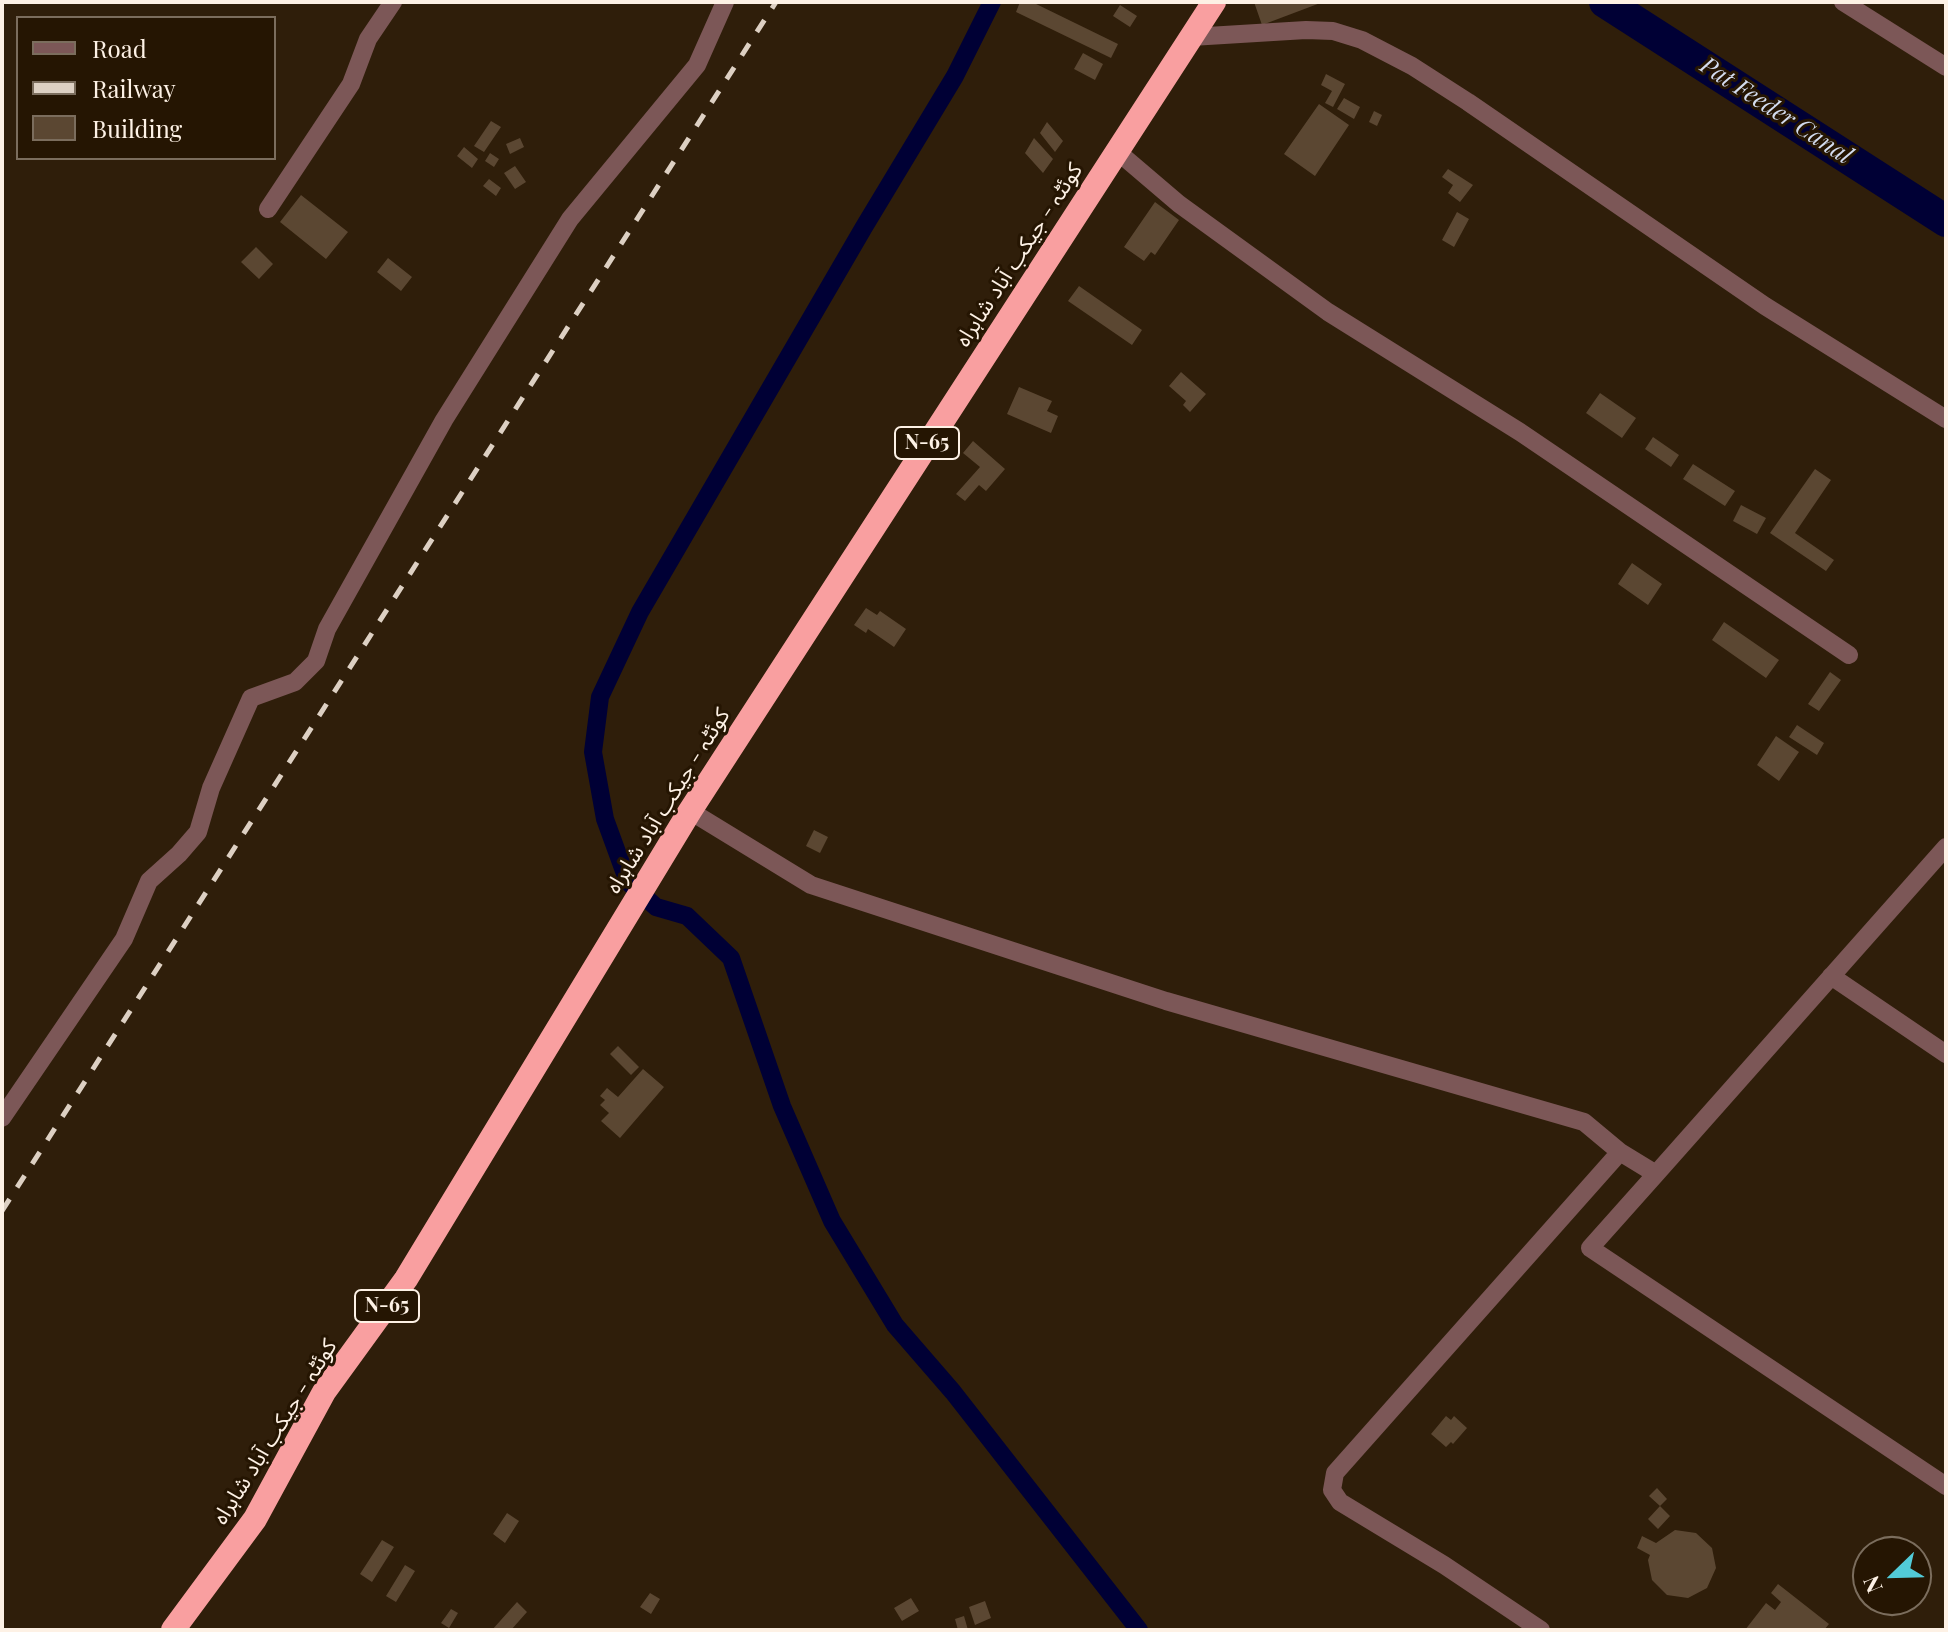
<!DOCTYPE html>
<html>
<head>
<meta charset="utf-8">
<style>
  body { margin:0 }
  #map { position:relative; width:1948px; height:1632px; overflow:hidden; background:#2f1e0a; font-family:"Playfair Display",serif }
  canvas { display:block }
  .frame { position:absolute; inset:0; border:4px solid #fdf1e5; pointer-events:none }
  .legend { position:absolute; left:16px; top:16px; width:260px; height:144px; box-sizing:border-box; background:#251502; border:2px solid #7b6d5d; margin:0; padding:10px 14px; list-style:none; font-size:24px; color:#fdf1e5 }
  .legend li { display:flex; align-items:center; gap:16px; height:40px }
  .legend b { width:40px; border:2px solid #7b6d5d }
  .north { position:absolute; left:1852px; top:1536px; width:80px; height:80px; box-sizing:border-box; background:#251502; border:2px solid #7b6d5d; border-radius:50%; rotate:247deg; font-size:22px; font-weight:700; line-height:32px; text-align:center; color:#fdf1e5 }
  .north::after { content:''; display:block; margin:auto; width:28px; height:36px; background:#52cbd8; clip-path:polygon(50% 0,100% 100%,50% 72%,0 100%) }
</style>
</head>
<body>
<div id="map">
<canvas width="1948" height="1632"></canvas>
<div class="frame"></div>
<ul class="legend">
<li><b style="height:10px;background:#7c5757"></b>Road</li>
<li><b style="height:10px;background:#ddd0c3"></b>Railway</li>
<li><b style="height:22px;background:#5b4732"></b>Building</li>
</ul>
<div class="north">N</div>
</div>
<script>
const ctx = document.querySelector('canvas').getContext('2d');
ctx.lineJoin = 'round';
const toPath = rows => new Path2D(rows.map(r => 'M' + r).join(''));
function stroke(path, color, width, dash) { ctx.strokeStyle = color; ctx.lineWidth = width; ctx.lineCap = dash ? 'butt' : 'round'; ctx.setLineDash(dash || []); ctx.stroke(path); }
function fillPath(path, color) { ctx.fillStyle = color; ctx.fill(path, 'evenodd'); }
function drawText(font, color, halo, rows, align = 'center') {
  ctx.font = font + ' "Playfair Display","Noto Sans Arabic",serif'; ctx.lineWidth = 6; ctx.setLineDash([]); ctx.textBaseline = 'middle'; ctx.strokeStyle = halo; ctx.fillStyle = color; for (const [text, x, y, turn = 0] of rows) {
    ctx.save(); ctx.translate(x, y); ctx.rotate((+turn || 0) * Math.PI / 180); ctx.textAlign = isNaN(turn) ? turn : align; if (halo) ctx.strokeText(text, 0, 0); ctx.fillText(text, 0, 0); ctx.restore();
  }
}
const canal = toPath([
  [992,2,955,76,864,227,640,612,600,697,593,752,605,819,628,882,656,907,687,916,731,958,782,1106,832,1221,895,1325,953,1392,1139,1630]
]);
const river = toPath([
  [1605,2,1946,221]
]);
const building = toPath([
  [1020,2,1032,2,1118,44,1111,58,1016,12],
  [1254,2,1323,2,1262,25],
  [1120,5,1137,16,1130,27,1113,16],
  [1083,53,1103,64,1095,80,1074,69],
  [1326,74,1345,84,1333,107,1325,103,1332,91,1321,85],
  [1344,98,1360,107,1354,119,1337,109],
  [1319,104,1349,125,1315,176,1284,154],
  [1374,111,1382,115,1377,126,1369,122],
  [491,121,501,127,484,152,474,146],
  [1047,122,1063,141,1055,152,1040,133],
  [520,138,524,147,510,154,506,144],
  [1034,138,1053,159,1043,173,1025,153],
  [464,147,478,159,472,168,457,156],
  [490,153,499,159,494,167,485,161],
  [515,166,526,182,515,189,504,173],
  [1448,169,1473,185,1460,202,1448,193,1453,185,1442,177],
  [489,179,501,188,496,196,483,186],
  [301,195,348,232,326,259,280,222],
  [1155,202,1179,220,1155,255,1151,252,1144,261,1124,247],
  [1457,212,1469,219,1454,247,1442,240],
  [256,247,273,264,259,279,241,262],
  [388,258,412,277,401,291,377,272],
  [1079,286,1142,330,1132,345,1068,301],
  [1181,372,1206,394,1190,412,1183,405,1186,401,1169,386],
  [1019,387,1052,401,1047,411,1058,416,1051,433,1007,414],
  [1600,393,1636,418,1622,438,1586,413],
  [1653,437,1679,455,1671,467,1645,449],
  [973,441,1005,469,986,491,979,485,965,501,956,494,980,467,963,453],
  [1693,464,1735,491,1725,506,1683,479],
  [1815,469,1831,480,1795,533,1834,560,1826,571,1770,533],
  [1741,505,1766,518,1757,534,1733,521],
  [1632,563,1662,584,1648,605,1618,584],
  [866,608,877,615,880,611,906,629,894,647,868,629,866,633,854,625],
  [1724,622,1779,660,1766,678,1712,640],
  [1830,672,1841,680,1819,711,1808,704],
  [1797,725,1824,743,1817,755,1789,737],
  [1776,736,1799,752,1779,781,1757,765],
  [814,830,828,837,820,853,806,846],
  [618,1046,639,1067,631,1075,610,1054],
  [643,1069,664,1087,620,1138,601,1121,609,1113,600,1105,605,1100,600,1096,607,1088,618,1097],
  [1446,1416,1451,1420,1454,1416,1467,1428,1453,1444,1451,1442,1446,1447,1431,1434],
  [1657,1488,1667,1499,1660,1506,1649,1496],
  [1660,1506,1670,1516,1658,1529,1648,1519],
  [507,1513,519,1521,505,1543,493,1534],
  [1675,1530,1696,1533,1712,1548,1716,1568,1707,1588,1688,1598,1667,1595,1652,1580,1648,1560,1650,1555,1637,1548,1642,1536,1656,1543],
  [382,1540,394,1547,372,1582,360,1574],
  [405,1565,415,1571,396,1602,386,1596],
  [1778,1584,1829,1624,1824,1630,1745,1630,1766,1603,1775,1610,1781,1602,1771,1593],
  [650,1593,660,1599,651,1614,640,1607],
  [911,1598,919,1611,902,1621,894,1608],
  [985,1601,991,1618,975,1625,969,1607],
  [517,1602,527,1612,511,1630,492,1630],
  [451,1609,458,1613,449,1628,441,1623],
  [964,1616,968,1630,958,1630,955,1619]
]);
const minor = toPath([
  [1843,2,1946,67],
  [1191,37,1306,30,1333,31,1362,40,1412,66,1468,102,1765,306,1946,419],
  [1118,152,1179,204,1328,312,1520,432,1849,655],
  [268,209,351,84,368,39,393,2],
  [690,811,811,885,1166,1001,1584,1122,1620,1152,1656,1174,1946,847],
  [1831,976,1946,1054],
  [2,1118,124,939,149,881,179,854,198,832,211,788,251,698,295,682,316,661,327,629,444,420,570,219,697,65,725,2],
  [1656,1174,1590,1248,1946,1486],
  [1541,1630,1444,1565,1340,1502,1332,1490,1335,1473,1620,1152]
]);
const highway = toPath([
  [173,1630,255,1519,324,1392,406,1279,690,811,1214,2]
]);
const rail = toPath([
  [2,1211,776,2]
]);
const shields = [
  [927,443,64],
  [387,1306,64]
];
const shieldNames = [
  ["N-65",927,443],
  ["N-65",387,1306]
];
const streetNames = [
  ["کوئٹہ - جیکب آباد شاہراہ",1019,255,-57],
  ["کوئٹہ - جیکب آباد شاہراہ",668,801,-58],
  ["کوئٹہ - جیکب آباد شاہراہ",275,1432,-58]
];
const waterNames = [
  ["Pat Feeder Canal",1776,111,33]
];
stroke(canal, '#000035', 18);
stroke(river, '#000035', 32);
fillPath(building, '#5b4732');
stroke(minor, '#7c5757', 18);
stroke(highway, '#f99fa0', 24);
stroke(rail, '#ddd0c3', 5, [14, 14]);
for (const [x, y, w] of shields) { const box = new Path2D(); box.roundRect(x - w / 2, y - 16, w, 32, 6); ctx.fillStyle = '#251502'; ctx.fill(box); stroke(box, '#fdf1e5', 2); }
drawText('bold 20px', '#fdf1e5', null, shieldNames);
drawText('22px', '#fdf1e5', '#251502', streetNames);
drawText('italic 24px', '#d3dcef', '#251502', waterNames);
</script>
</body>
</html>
